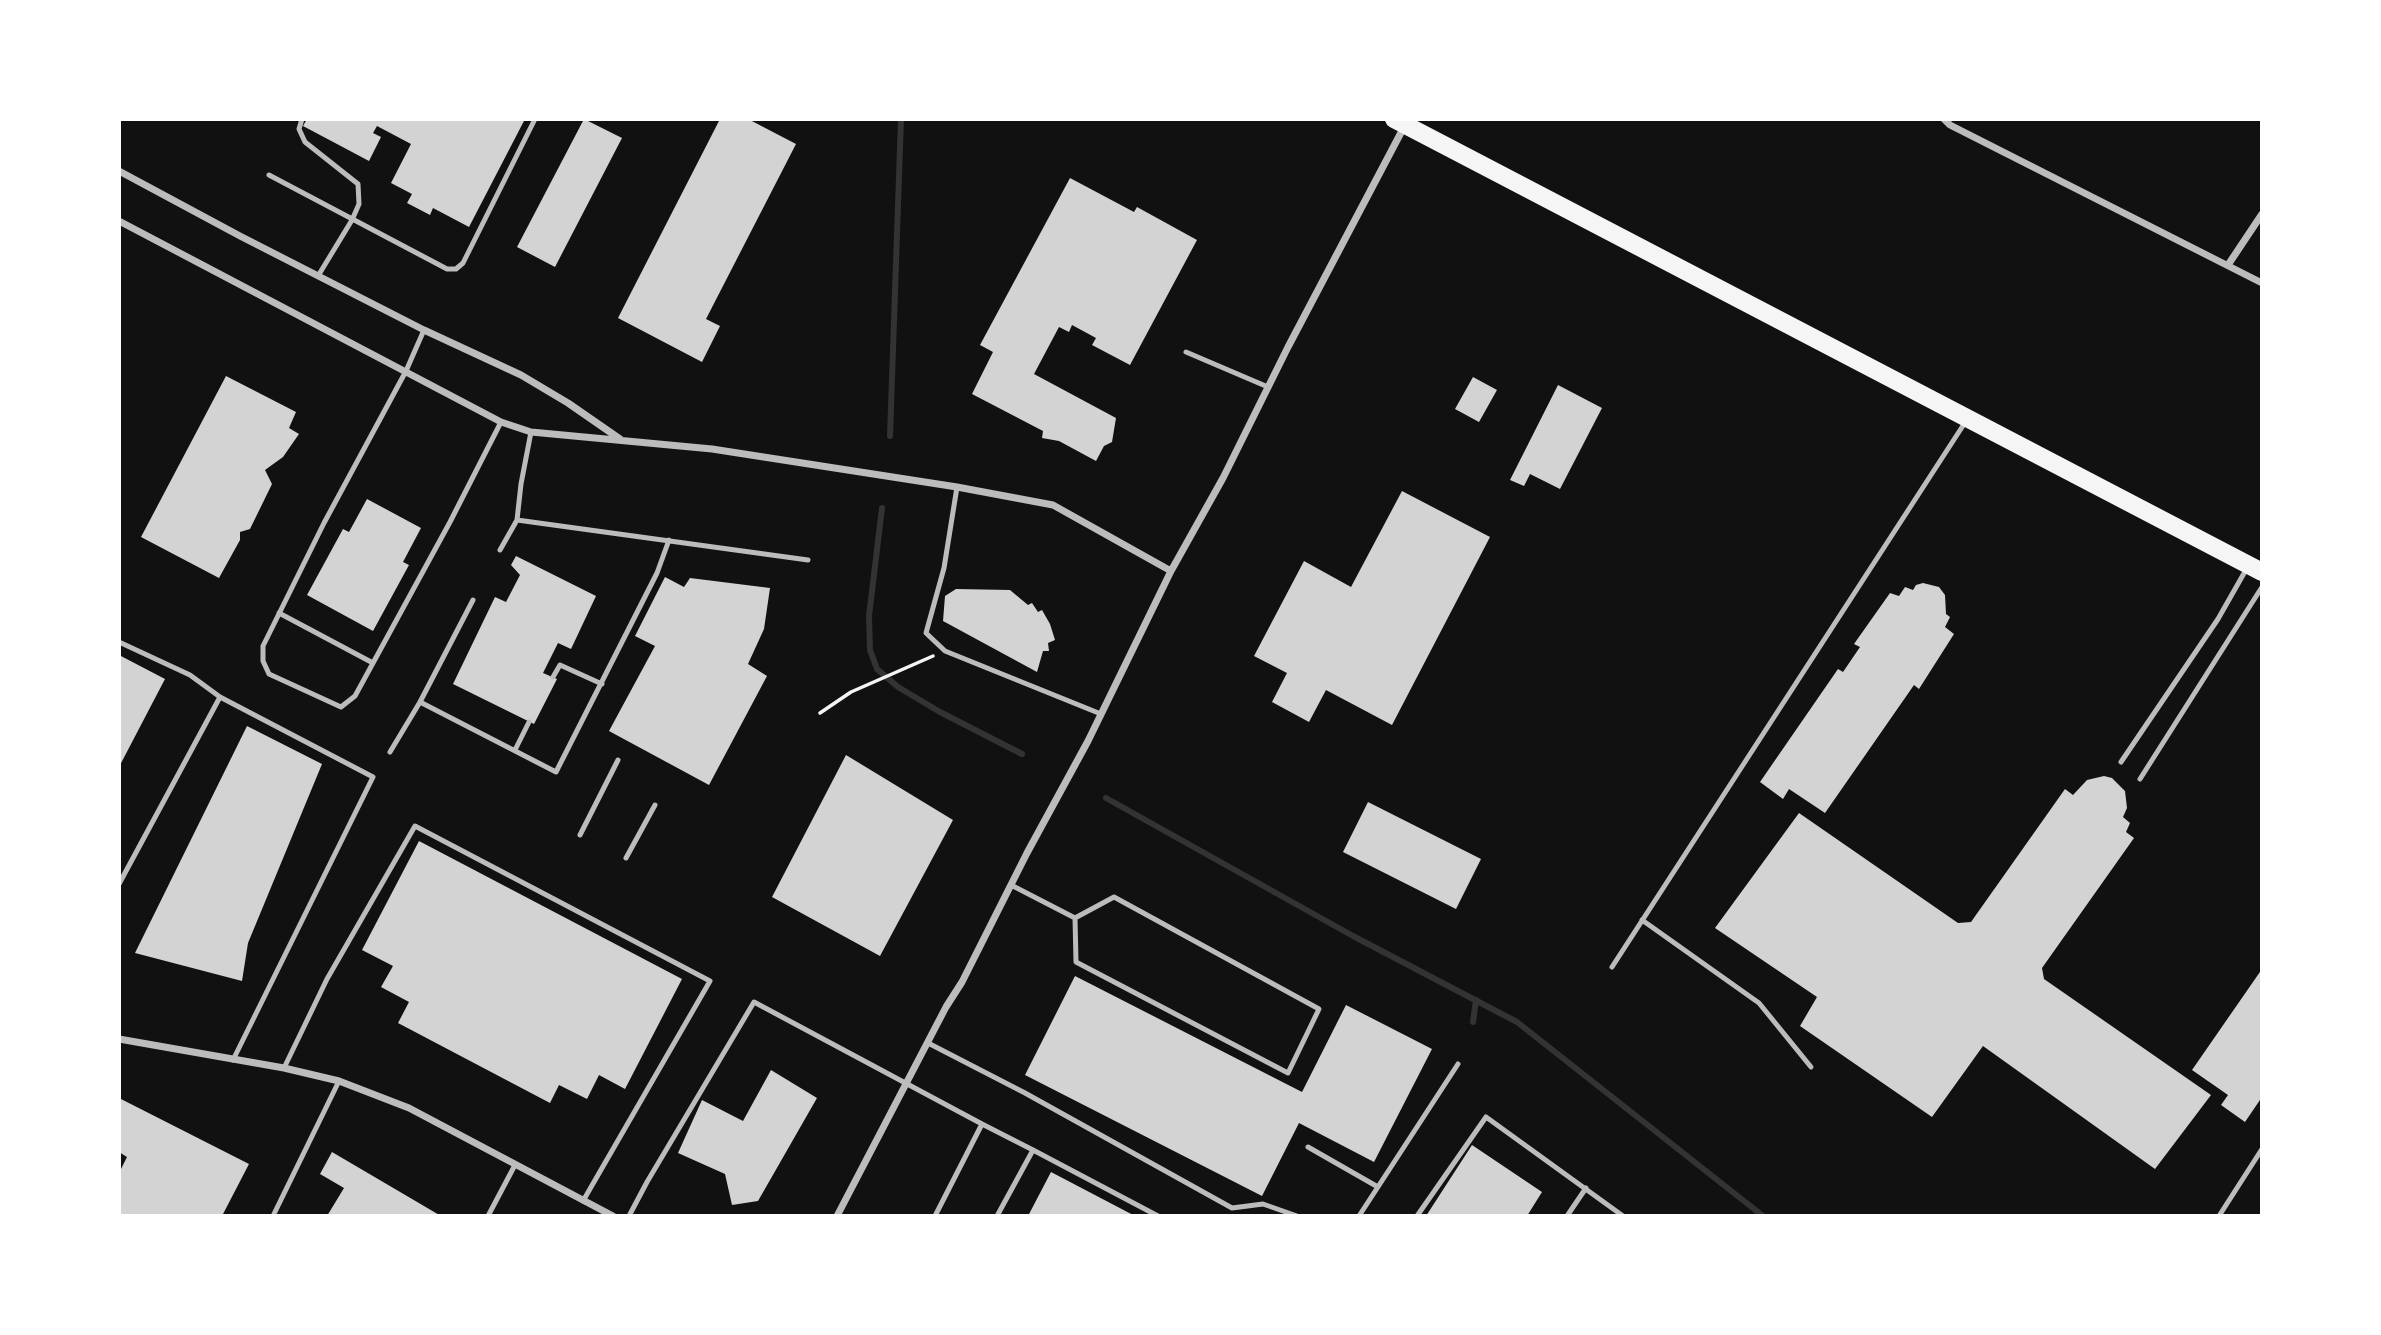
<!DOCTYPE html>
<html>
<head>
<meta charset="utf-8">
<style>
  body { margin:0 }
  #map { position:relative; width:2381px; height:1335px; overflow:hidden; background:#111; font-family:Figtree,sans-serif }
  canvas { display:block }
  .frame { position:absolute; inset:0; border:121px solid #fff; pointer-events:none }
</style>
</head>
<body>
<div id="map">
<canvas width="2381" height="1335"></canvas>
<div class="frame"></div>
</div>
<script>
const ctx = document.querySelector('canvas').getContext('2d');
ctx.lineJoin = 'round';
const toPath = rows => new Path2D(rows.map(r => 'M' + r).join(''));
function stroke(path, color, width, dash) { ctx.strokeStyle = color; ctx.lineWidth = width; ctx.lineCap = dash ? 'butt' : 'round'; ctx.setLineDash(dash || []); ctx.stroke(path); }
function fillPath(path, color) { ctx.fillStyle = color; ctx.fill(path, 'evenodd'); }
const stream = toPath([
  [890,436,901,119],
  [882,508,869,616,870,650,877,669,898,687,940,712,1022,754],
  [1106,798,1353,936,1517,1022,1763,1216],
  [1473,1022,1476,1000]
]);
const building = toPath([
  [307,119,525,119,469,227,433,208,430,215,407,203,412,194,391,183,411,144,377,126,373,133,381,137,369,161,303,126],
  [584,119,622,138,555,267,517,247],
  [720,119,748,119,796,144,706,319,720,326,702,362,618,318],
  [1070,178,1134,212,1137,207,1197,240,1130,365,1092,345,1096,338,1072,325,1069,332,1059,327,1034,374,1116,418,1112,442,1104,446,1096,461,1059,441,1042,438,1043,431,972,394,993,352,980,345],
  [226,376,296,412,289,428,299,434,283,457,265,470,272,484,250,529,240,532,240,540,219,578,141,537],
  [1473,377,1497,390,1479,422,1455,409],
  [1558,385,1602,408,1560,489,1530,474,1524,486,1510,480],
  [1402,491,1490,537,1392,725,1326,690,1309,722,1272,702,1287,673,1254,656,1304,561,1351,587],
  [367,499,421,528,403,562,409,565,373,631,307,595,343,529,349,532],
  [516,556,596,596,571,649,558,643,543,673,557,679,534,724,453,684,495,597,506,602,520,575,511,565],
  [665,577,684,587,690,578,770,588,764,629,748,664,767,676,709,785,609,731,655,646,635,636],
  [1923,583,1939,587,1945,595,1946,614,1950,617,1945,627,1954,634,1919,689,1914,685,1825,813,1789,789,1783,799,1760,782,1838,669,1843,672,1860,647,1854,644,1890,593,1899,596,1905,587,1913,590,1916,585],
  [956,589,1010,590,1028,605,1032,603,1038,612,1042,610,1050,624,1055,640,1048,643,1049,651,1043,651,1037,672,943,621,945,596],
  [119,655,165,679,119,767],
  [247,726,322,764,248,943,242,981,135,953],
  [846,755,953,820,880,956,772,897],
  [2104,776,2112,778,2125,791,2127,808,2123,817,2130,823,2126,832,2134,838,2042,968,2044,979,2211,1095,2155,1169,1983,1046,1932,1117,1800,1026,1817,997,1715,928,1799,813,1958,923,1971,922,2065,789,2073,795,2087,780],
  [1368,802,1481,859,1456,909,1343,852],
  [419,841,682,979,625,1089,599,1075,587,1099,559,1085,550,1103,398,1023,409,1002,381,987,393,966,362,950],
  [2262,969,2262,1097,2245,1122,2221,1105,2228,1095,2192,1070],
  [1075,976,1302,1092,1346,1005,1432,1049,1374,1162,1299,1123,1262,1196,1025,1075],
  [771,1070,817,1098,758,1201,732,1205,725,1174,678,1153,702,1100,743,1121],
  [119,1098,249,1164,222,1216,119,1216,119,1173,127,1157,119,1152],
  [1472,1145,1542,1192,1527,1216,1426,1216],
  [332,1152,441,1216,327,1216,344,1188,320,1174],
  [1051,1172,1135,1216,1028,1216]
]);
const path = toPath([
  [820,713,851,692,933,656]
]);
const service = toPath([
  [302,119,299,129,305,142,358,184,359,204,352,220,318,276],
  [269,175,447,269,456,269,463,263,535,119],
  [424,330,406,371,324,523,263,646,263,661,269,674,341,707,355,696,450,522,501,422],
  [1186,352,1268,387],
  [957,487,944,568,926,633,945,651,1101,714],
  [517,520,521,484,531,432],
  [500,550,517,520,808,560],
  [279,613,373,663],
  [119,642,190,675,220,697],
  [553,677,560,665,602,684],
  [420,702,556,772,657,573,669,540],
  [515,750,529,722],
  [390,752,420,702,473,600],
  [2121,762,2218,619,2247,568],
  [2140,779,2262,587],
  [580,835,618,760],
  [626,858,655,805],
  [119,884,220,697,373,777,233,1060],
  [1011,885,1075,918,1114,897,1319,1009,1288,1073,1076,962,1075,918],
  [1642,920,1759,1003,1811,1067],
  [1612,967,1966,421],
  [928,1043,1025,1093,1232,1208,1263,1204,1297,1216],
  [284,1068,327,979,415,826,710,981,583,1201],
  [1308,1147,1378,1187],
  [1033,1150,1158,1216],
  [273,1216,339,1081],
  [488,1216,515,1165],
  [629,1216,647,1182,754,1002,982,1124],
  [935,1216,982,1124,1033,1150,997,1216],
  [1359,1216,1458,1064],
  [1417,1216,1486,1117,1623,1216],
  [1567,1216,1586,1188],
  [2219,1216,2262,1149]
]);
const minor = toPath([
  [1944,119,1950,125,2262,283],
  [119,171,240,236,424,330,521,375,568,403,620,439],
  [119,221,501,422,531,432,712,449,957,487,1053,505,1171,571],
  [2228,265,2262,214],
  [119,1039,284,1068,339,1081,409,1108,613,1216],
  [837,1216,946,1007,962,982,1027,853,1088,741,1171,571,1223,478,1288,347,1405,125]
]);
const primary = toPath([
  [1394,119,2262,572]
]);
stroke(stream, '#333', 6);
fillPath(building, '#d3d3d3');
stroke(path, '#f5f5f5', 3.5);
stroke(service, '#bcbcbc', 5);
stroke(minor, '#bcbcbc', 7);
stroke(primary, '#f5f5f5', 18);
</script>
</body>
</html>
